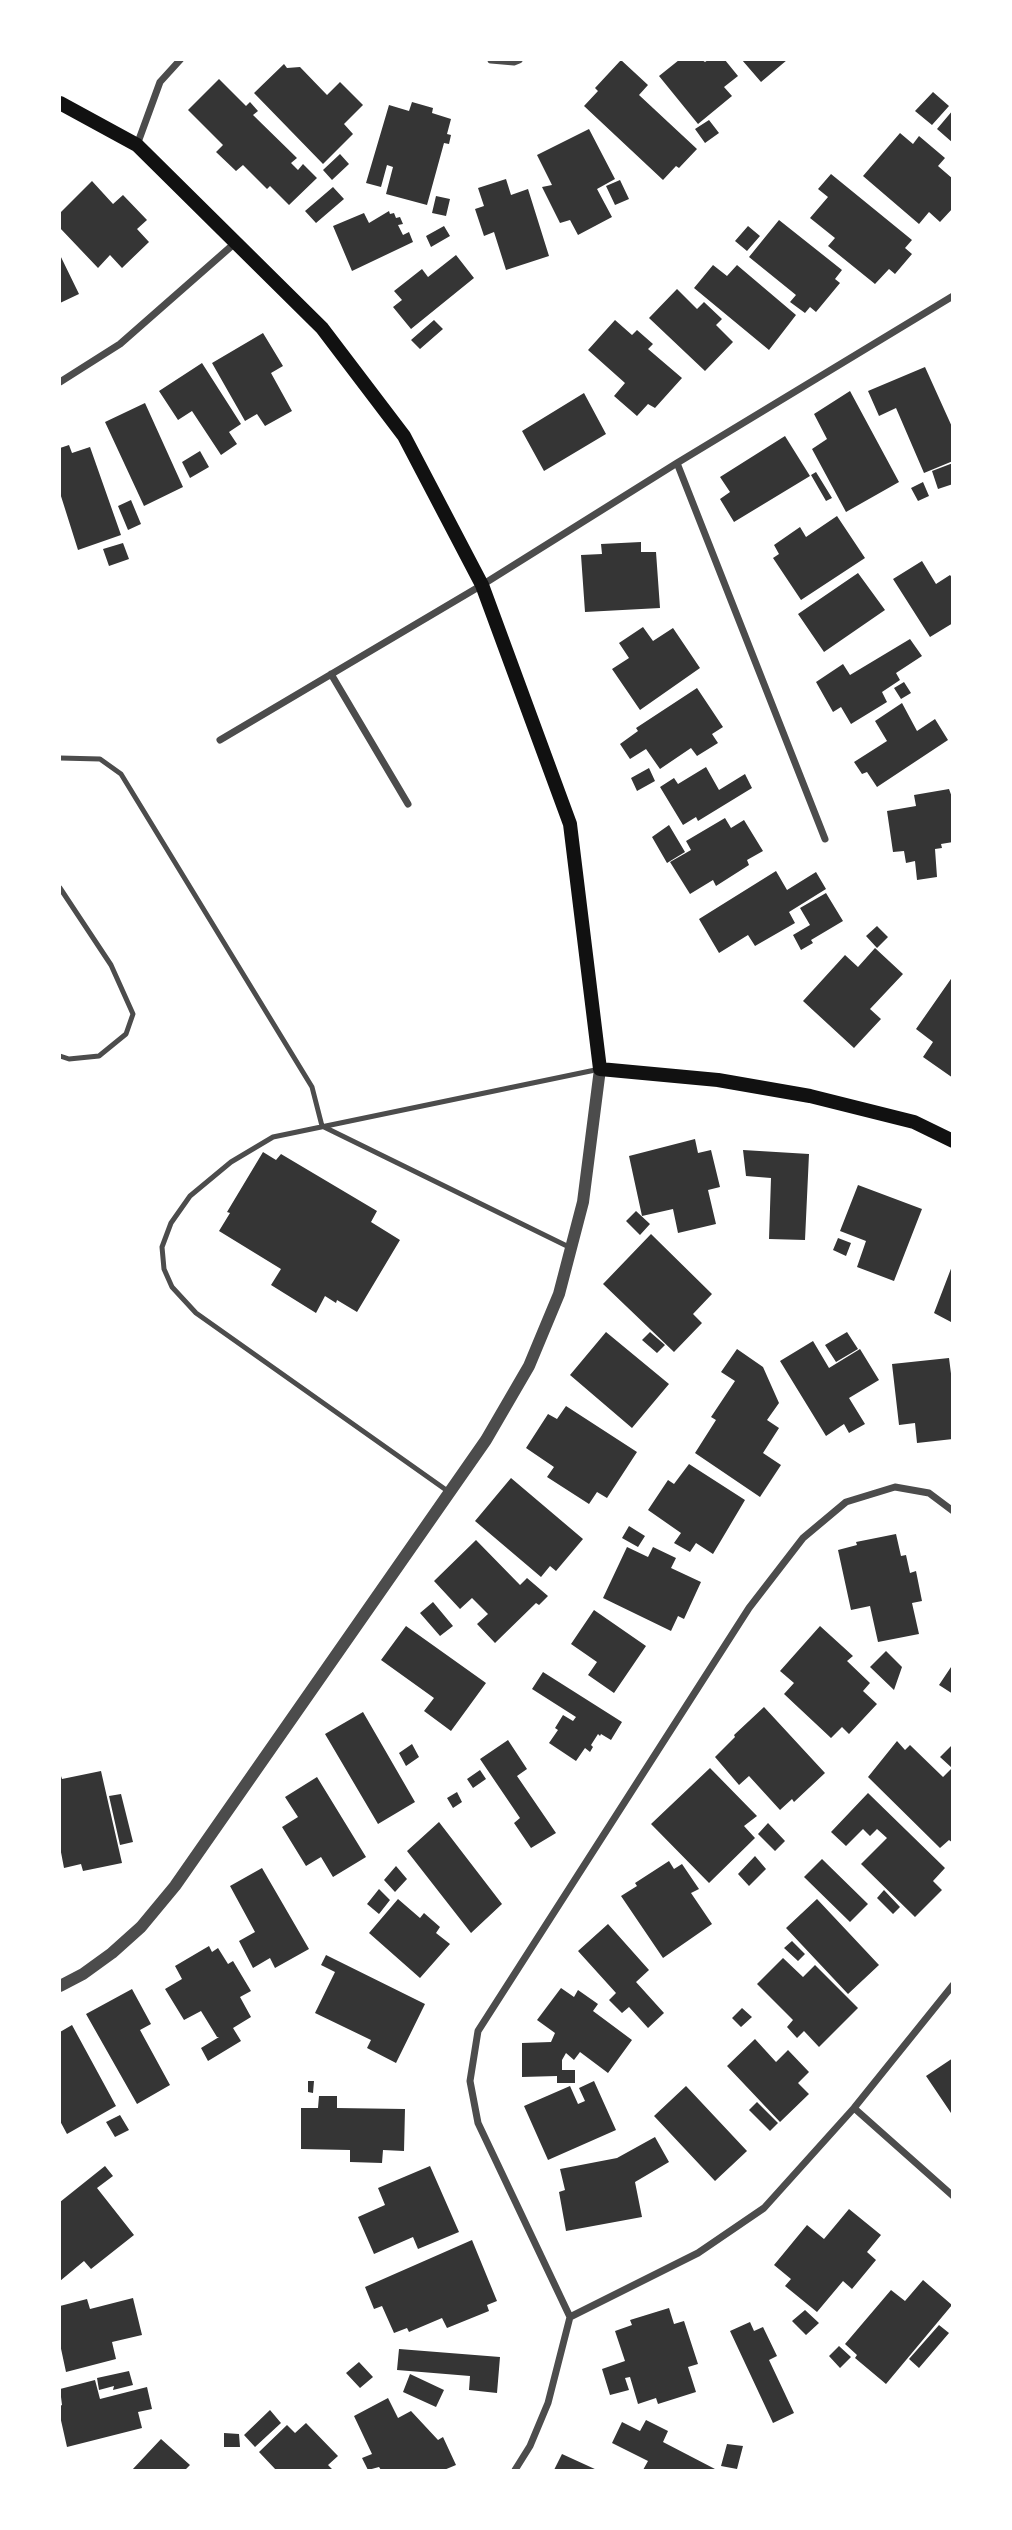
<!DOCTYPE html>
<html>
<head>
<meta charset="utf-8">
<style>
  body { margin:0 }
  #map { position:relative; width:1012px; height:2530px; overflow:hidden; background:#fff; font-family:Poppins,sans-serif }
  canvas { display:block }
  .frame { position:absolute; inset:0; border:61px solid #fff; pointer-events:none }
</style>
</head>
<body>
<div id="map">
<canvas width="1012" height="2530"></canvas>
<div class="frame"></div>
</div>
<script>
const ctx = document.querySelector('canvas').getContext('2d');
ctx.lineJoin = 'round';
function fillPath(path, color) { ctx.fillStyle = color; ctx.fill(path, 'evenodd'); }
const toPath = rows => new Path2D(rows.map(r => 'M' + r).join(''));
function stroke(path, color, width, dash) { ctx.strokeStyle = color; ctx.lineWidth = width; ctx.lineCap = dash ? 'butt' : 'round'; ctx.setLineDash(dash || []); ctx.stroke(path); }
const building = toPath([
  [621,60,648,85,639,95,697,149,679,168,676,166,663,180,584,106,598,91,595,88],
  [679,60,702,60,705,62,708,60,725,60,738,76,724,87,732,96,698,124,659,76],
  [742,60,787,60,761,82],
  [284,64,287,68,300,67,327,95,340,82,363,105,344,124,353,134,323,164,254,93],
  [219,79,246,106,250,102,258,111,253,115,297,158,291,163,298,170,303,164,317,178,289,205,270,186,267,189,243,165,236,171,216,152,223,145,188,110],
  [933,92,949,106,932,125,915,111],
  [412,102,433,108,432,113,451,119,447,134,451,135,449,144,444,143,427,205,386,194,393,167,387,165,381,187,366,183,389,105,409,111],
  [953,110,953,143,937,129],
  [709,120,719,133,705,143,695,129],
  [589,129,615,179,597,189,612,217,578,235,570,220,560,223,542,187,552,185,537,155],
  [900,133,913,144,919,136,945,158,938,166,953,179,953,208,940,222,929,212,919,224,863,176],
  [340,154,349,164,332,180,323,170],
  [831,174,912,240,905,248,912,254,895,274,889,269,875,284,828,246,835,238,810,218,828,197,818,189],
  [506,179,511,195,528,189,549,256,506,270,494,232,484,236,475,209,484,206,478,188],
  [620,180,629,199,615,205,606,186],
  [92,181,113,204,123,195,147,220,137,229,149,242,122,268,110,255,98,268,60,228,60,213],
  [333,187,344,199,316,223,305,211],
  [436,196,450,199,446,216,432,213],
  [389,211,390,214,394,213,396,218,400,217,403,224,398,225,403,235,409,232,413,242,352,271,333,226,364,213,369,223],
  [779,220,842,270,835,279,840,283,816,312,810,307,805,313,790,302,796,295,749,257],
  [444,226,450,236,431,247,426,236],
  [748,226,760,236,747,251,735,241],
  [60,255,79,294,60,303],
  [456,255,474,278,411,329,393,307,402,300,394,291,422,269,428,277],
  [713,265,727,276,737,265,796,315,769,350,694,288],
  [677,289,697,309,704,302,722,319,716,325,733,342,705,371,649,318],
  [434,320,443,329,420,349,411,340],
  [615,320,632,335,637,330,653,344,648,349,682,378,655,408,648,404,637,416,614,396,625,383,588,350],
  [263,333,283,366,271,373,292,411,265,426,257,414,245,421,212,363],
  [202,363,241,424,229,432,237,444,221,455,192,411,178,420,159,391],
  [925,367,953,429,953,461,924,473,896,408,879,416,868,391],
  [850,391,899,482,846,512,812,449,827,439,814,414],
  [584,393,606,434,544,471,522,431],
  [145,403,183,487,144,506,105,422],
  [785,436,810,476,734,522,720,499,730,492,720,477],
  [69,445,72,453,90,447,121,535,78,550,60,493,60,448],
  [200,451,209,467,190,478,182,462],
  [953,463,953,484,938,489,932,471],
  [816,472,832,498,826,501,811,475],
  [923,482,929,496,918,501,911,488],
  [131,500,141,524,128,530,118,506],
  [837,516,865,558,801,600,773,558,779,554,774,545,800,527,806,537],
  [641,542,641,552,656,552,660,608,585,612,581,555,602,554,601,544],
  [123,543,129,559,109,566,103,549],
  [922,561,936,584,950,575,953,579,953,623,930,637,893,579],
  [858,573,885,610,824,652,798,614],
  [643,627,653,641,673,628,700,668,640,710,612,669,629,658,619,643],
  [910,639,922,656,896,673,900,680,882,692,887,702,851,724,841,707,833,712,816,682,843,664,850,675],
  [904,682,911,693,901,699,894,688],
  [697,688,723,727,712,734,718,743,697,756,691,748,660,769,646,749,630,759,620,744,638,731,636,728],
  [902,703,917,731,935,719,948,740,877,787,867,772,862,774,854,762,887,741,875,721],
  [706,767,719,790,745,774,752,788,698,821,696,817,683,825,660,787,674,778,678,784],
  [649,768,655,781,637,791,631,778],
  [949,789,953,800,953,842,941,844,942,848,935,849,937,877,917,880,915,861,906,863,904,851,893,852,887,811,916,806,914,795],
  [725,818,731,828,744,820,763,851,747,860,749,865,716,886,713,880,690,894,670,862,691,850,686,841],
  [669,825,685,852,667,863,652,837],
  [776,871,787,890,816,872,826,889,789,912,795,923,755,946,748,935,719,953,699,919],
  [826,893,843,921,811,940,813,943,801,950,793,935,810,925,800,908],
  [877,926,888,937,877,948,866,936],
  [875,948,903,974,870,1009,881,1019,854,1048,803,1001,845,955,858,967],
  [953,976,953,1078,923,1057,933,1042,916,1029],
  [695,1139,698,1153,711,1150,720,1187,708,1190,716,1224,678,1233,673,1209,642,1216,629,1156],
  [743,1150,809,1154,805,1240,769,1239,771,1178,746,1176],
  [263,1152,276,1160,281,1154,377,1211,371,1222,400,1240,357,1312,337,1300,336,1303,325,1296,316,1313,271,1285,281,1269,219,1231,230,1213,227,1212],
  [858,1185,922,1209,894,1281,857,1267,866,1241,840,1231],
  [636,1211,650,1224,640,1235,626,1221],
  [651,1234,712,1294,693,1314,702,1323,674,1352,603,1284],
  [838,1238,851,1243,846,1256,833,1250],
  [952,1266,953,1319,951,1322,934,1313],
  [606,1332,669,1384,632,1428,570,1375],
  [650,1332,665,1345,657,1353,642,1340],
  [847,1332,858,1349,836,1362,825,1345],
  [813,1341,829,1368,860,1349,879,1380,849,1398,865,1424,849,1433,844,1424,826,1436,780,1361],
  [737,1349,763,1367,779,1403,767,1420,779,1428,763,1453,781,1465,760,1497,695,1453,716,1420,711,1417,735,1381,721,1372],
  [949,1358,953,1389,953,1439,917,1443,915,1423,899,1425,892,1364],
  [566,1406,637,1452,607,1498,597,1492,589,1504,547,1477,554,1467,526,1448,548,1414,557,1419],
  [689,1464,745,1500,713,1554,696,1543,690,1552,674,1543,681,1533,648,1510,668,1480,674,1484],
  [511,1478,583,1539,556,1571,550,1566,541,1577,475,1521],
  [629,1526,645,1536,638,1547,622,1538],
  [896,1534,901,1556,906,1555,910,1573,916,1571,922,1601,912,1603,919,1634,878,1642,870,1606,851,1610,838,1550,857,1545,856,1542],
  [476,1540,520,1585,527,1578,548,1596,539,1605,536,1603,495,1643,477,1624,488,1614,472,1598,460,1609,434,1581],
  [627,1547,648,1557,653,1547,676,1558,671,1568,701,1582,684,1619,678,1616,671,1631,603,1598],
  [433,1602,453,1626,440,1636,420,1613],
  [594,1610,646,1646,614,1693,588,1675,597,1662,571,1644],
  [406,1626,486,1683,451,1731,424,1711,434,1698,381,1660],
  [820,1626,853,1656,847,1661,870,1683,863,1691,877,1704,849,1734,842,1727,831,1738,784,1694,794,1683,780,1671],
  [886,1651,902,1667,894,1690,870,1667],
  [953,1664,953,1694,939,1685],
  [543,1672,622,1722,611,1740,601,1734,600,1736,598,1734,591,1745,593,1747,590,1752,585,1748,576,1761,549,1743,558,1730,555,1728,563,1715,573,1721,576,1717,532,1689],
  [764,1707,825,1773,794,1802,792,1799,780,1810,749,1776,739,1785,715,1757,735,1737,734,1735],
  [363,1712,415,1802,378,1824,325,1734],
  [508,1740,527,1769,517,1776,556,1833,531,1848,514,1823,520,1818,480,1759],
  [897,1741,905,1750,910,1745,943,1777,952,1768,940,1757,953,1744,953,1843,949,1840,940,1848,868,1777],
  [412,1744,419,1757,406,1766,399,1753],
  [710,1768,757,1816,744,1826,755,1838,709,1883,651,1824],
  [480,1770,486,1779,473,1788,467,1779],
  [101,1771,122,1863,83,1871,81,1864,64,1868,60,1847,60,1773,62,1779],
  [317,1777,366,1857,333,1877,321,1857,306,1866,282,1827,298,1817,285,1797],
  [457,1792,462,1802,453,1808,447,1798],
  [868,1793,945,1868,933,1881,942,1890,915,1917,861,1864,887,1838,877,1829,870,1836,863,1829,846,1846,831,1832],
  [121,1794,133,1842,120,1845,109,1796],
  [439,1822,502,1904,471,1933,407,1851],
  [768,1823,785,1841,775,1851,758,1834],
  [755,1856,766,1869,749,1886,738,1874],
  [822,1859,868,1904,850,1922,804,1877],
  [669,1861,674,1869,682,1864,699,1889,691,1893,712,1924,663,1958,621,1896,637,1886,635,1883],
  [396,1866,407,1879,395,1892,384,1880],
  [262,1868,309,1949,275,1968,270,1958,253,1968,239,1941,255,1932,230,1886],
  [379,1889,390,1900,379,1914,367,1904],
  [884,1890,900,1907,893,1914,877,1898],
  [398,1899,420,1918,424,1913,440,1927,436,1933,450,1944,420,1978,369,1933],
  [817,1899,879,1965,848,1994,786,1928],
  [608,1924,649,1970,636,1982,664,2013,648,2028,629,2007,622,2013,609,2000,616,1993,578,1951],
  [792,1941,805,1954,798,1961,784,1948],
  [209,1946,212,1952,218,1948,228,1964,233,1961,251,1991,240,1997,251,2017,233,2028,241,2041,208,2061,201,2048,219,2037,217,2037,201,2011,184,2020,165,1989,182,1979,175,1966],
  [326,1955,425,2004,396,2063,367,2048,371,2040,315,2013,335,1972,321,1965],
  [783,1958,803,1977,815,1965,858,2008,819,2047,804,2031,797,2038,787,2027,793,2020,757,1984],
  [561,1988,574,1997,578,1990,598,2004,593,2011,632,2040,608,2073,580,2052,574,2060,566,2053,562,2060,562,2070,575,2070,575,2083,557,2083,557,2076,522,2077,522,2043,551,2042,555,2033,537,2020],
  [132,1989,151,2024,140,2030,170,2085,137,2104,86,2014],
  [742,2008,752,2017,741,2027,732,2018],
  [72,2025,116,2106,67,2134,60,2121,60,2032],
  [755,2039,776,2062,788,2050,809,2072,798,2083,809,2094,780,2122,727,2066],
  [953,2058,953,2116,926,2076],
  [308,2081,314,2081,313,2093,308,2092],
  [594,2081,616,2130,548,2160,524,2106,570,2086,578,2104,585,2101,579,2088],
  [686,2086,747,2151,715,2181,654,2116],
  [319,2096,337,2096,337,2108,405,2109,404,2151,383,2150,382,2163,350,2162,350,2150,301,2149,301,2108,318,2108],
  [757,2102,778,2123,770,2131,749,2110],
  [120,2115,129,2130,115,2137,106,2122],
  [655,2137,669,2162,635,2182,642,2217,566,2231,559,2192,565,2190,560,2169,617,2158],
  [105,2166,113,2176,97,2188,134,2235,91,2269,84,2261,60,2281,60,2202],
  [430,2166,459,2232,418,2249,413,2237,374,2254,358,2217,385,2205,378,2188],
  [849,2209,881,2235,867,2252,876,2260,852,2289,843,2281,817,2312,785,2286,791,2279,774,2265,807,2225,824,2239],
  [472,2240,497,2301,487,2305,489,2311,447,2328,442,2318,409,2332,407,2328,394,2333,382,2306,374,2309,365,2287],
  [923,2280,952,2305,886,2384,855,2358,857,2355,845,2344,891,2290,905,2301],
  [133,2298,142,2335,112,2342,116,2359,66,2372,60,2344,60,2306,87,2299,90,2309],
  [669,2308,674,2324,684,2321,698,2364,688,2367,696,2392,658,2404,656,2398,638,2404,630,2377,625,2378,629,2390,610,2395,602,2369,625,2361,615,2331,632,2325,630,2320],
  [805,2310,819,2323,806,2335,792,2321],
  [750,2322,754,2331,763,2327,777,2356,769,2360,794,2413,773,2423,730,2331],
  [939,2325,949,2333,919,2368,909,2359],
  [839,2346,851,2357,840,2368,829,2356],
  [399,2349,500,2357,497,2393,469,2390,470,2376,397,2370],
  [359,2362,373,2377,360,2388,346,2373],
  [129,2371,133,2385,113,2390,114,2386,99,2390,97,2378],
  [410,2374,444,2390,436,2407,403,2392],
  [95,2380,100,2399,147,2387,152,2409,138,2412,142,2428,67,2447,60,2416,60,2406,62,2405,60,2389],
  [388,2398,398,2418,411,2411,438,2440,443,2437,456,2465,444,2470,381,2470,379,2467,368,2470,362,2458,372,2454,354,2416],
  [270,2410,281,2423,255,2447,244,2435],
  [646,2420,668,2431,663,2442,715,2469,715,2470,643,2470,648,2461,612,2443,622,2422,640,2431],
  [306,2423,338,2456,328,2465,333,2470,276,2470,259,2452,287,2425,295,2433],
  [224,2433,239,2434,240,2447,224,2447],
  [161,2439,190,2465,185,2470,132,2470],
  [727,2444,743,2446,737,2469,721,2466],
  [562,2454,597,2470,554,2470]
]);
const service = toPath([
  [60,758,100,759,121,774,312,1087,322,1126,571,1248],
  [60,888,111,965,133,1014,126,1034,99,1056,69,1059,60,1056],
  [449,1492,196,1313,172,1287,164,1269,162,1247,171,1223,190,1196,231,1162,273,1137,600,1069]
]);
const minor = toPath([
  [491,60,514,62,519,60],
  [137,145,160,82,180,60],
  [60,382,120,344,235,243],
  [677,463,825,839],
  [331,674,408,804],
  [220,740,482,585,677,463,953,296],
  [854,2108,953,2196],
  [570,2317,478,2123,470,2081,478,2031,749,1608,803,1538,846,1502,895,1487,929,1493,953,1511],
  [515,2470,530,2446,548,2403,570,2317,698,2253,764,2208,854,2108,953,1985]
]);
const tertiary = toPath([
  [60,1986,83,1974,112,1953,141,1927,175,1886,486,1440,529,1366,559,1294,583,1202,600,1069]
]);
const secondary = toPath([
  [60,103,137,145,322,328,404,436,482,585,570,824,600,1069,718,1080,810,1096,914,1122,953,1141]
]);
fillPath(building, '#353535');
stroke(service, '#4c4c4c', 5);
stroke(minor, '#4c4c4c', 7);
stroke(tertiary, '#4c4c4c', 12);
stroke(secondary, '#111', 14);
</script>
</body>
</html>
